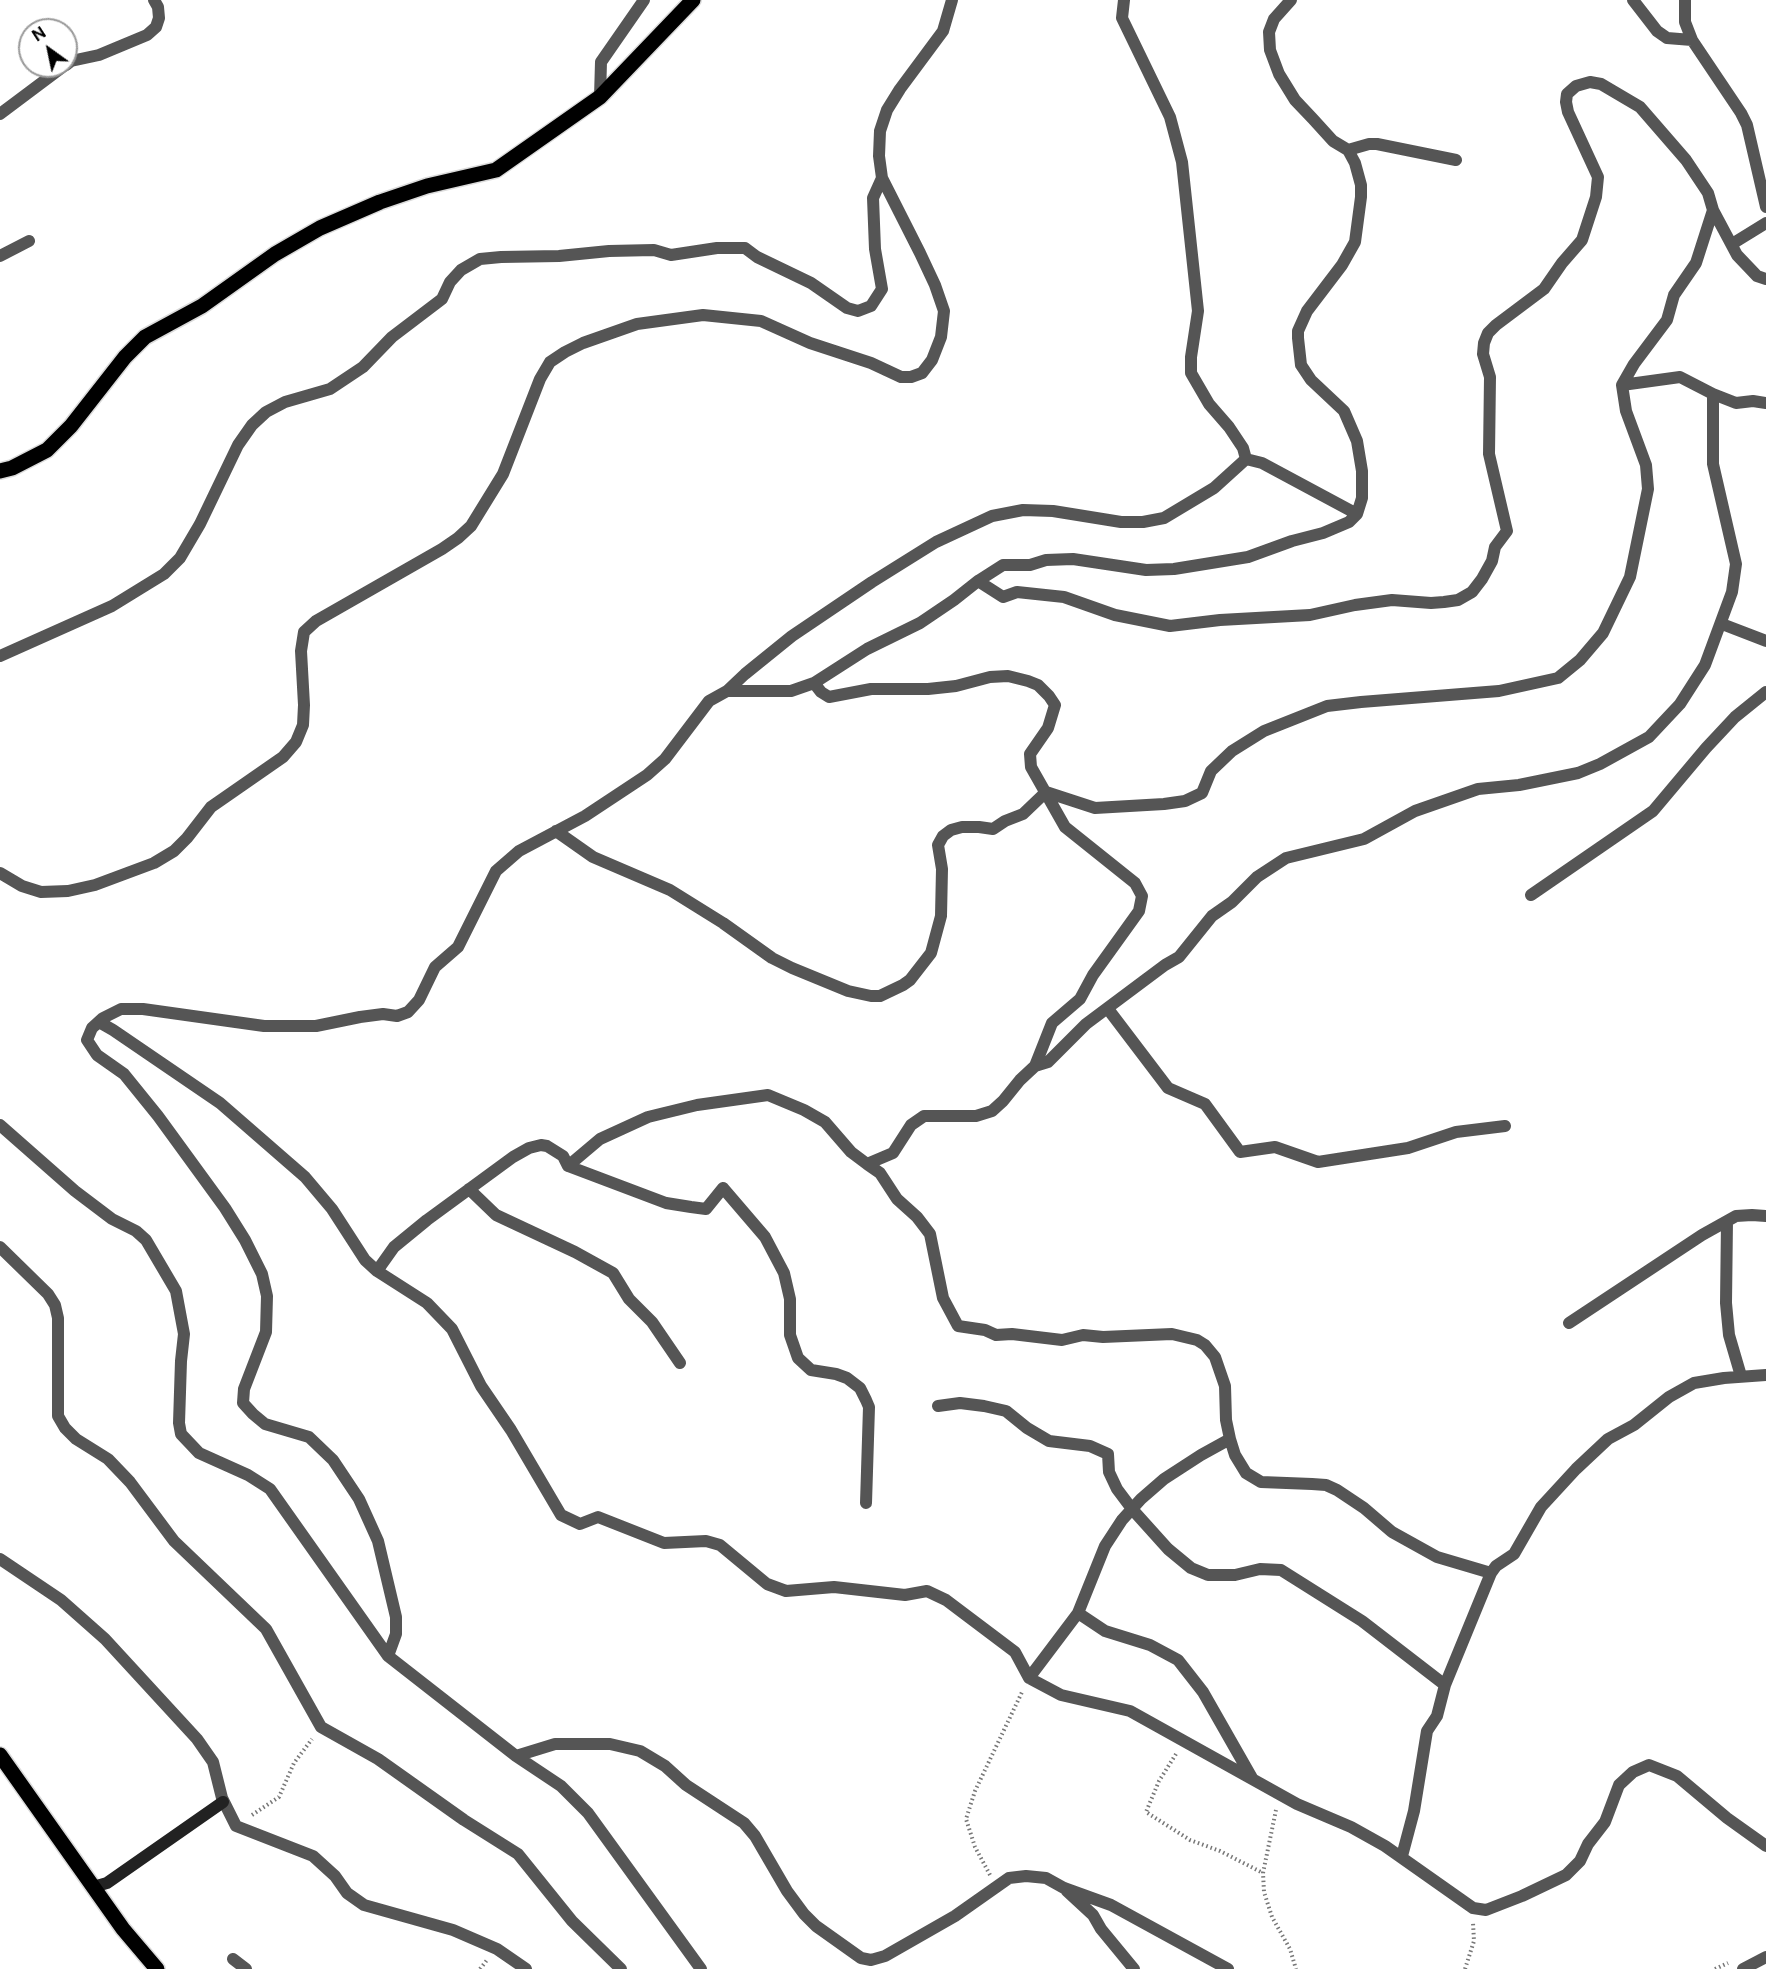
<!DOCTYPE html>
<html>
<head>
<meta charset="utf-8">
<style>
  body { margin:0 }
  #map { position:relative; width:1766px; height:1969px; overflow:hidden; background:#fff; font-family:"Public Sans",sans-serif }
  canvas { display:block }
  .north { position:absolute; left:18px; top:18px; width:60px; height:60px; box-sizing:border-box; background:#fff; border:2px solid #999; border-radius:50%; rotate:327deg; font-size:16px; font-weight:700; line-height:24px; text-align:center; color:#000 }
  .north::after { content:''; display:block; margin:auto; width:21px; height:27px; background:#000; clip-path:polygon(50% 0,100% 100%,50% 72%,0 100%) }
</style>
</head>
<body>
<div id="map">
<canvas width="1766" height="1969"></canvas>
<div class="north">N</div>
</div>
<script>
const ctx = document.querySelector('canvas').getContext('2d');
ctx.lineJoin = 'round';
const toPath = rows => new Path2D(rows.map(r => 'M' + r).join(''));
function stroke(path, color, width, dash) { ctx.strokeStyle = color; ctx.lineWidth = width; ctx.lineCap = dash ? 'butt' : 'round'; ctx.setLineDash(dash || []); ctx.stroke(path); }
const path = toPath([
  [1176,1754,1159,1781,1146,1812,1190,1840,1220,1851,1263,1873],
  [1276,1810,1263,1873,1264,1892,1272,1917,1290,1949,1296,1969],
  [252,1815,279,1797,294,1763,312,1739],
  [990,1875,975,1847,966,1819,975,1791,1023,1690],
  [480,1969,487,1960],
  [1465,1969,1474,1941,1473,1923],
  [1715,1969,1728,1963]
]);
const street = toPath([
  [1633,0,1657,31,1667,38,1692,40,1741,113,1747,125,1766,207],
  [1685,0,1685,22,1692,40],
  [66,65,71,61,99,55,147,35,156,27,159,18,158,7,154,0],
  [600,97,601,62,644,0],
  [0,114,64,66],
  [1348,150,1369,144,1377,144,1456,160],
  [1732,244,1766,223],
  [0,256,29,241],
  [1622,385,1680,377,1713,394,1713,464,1736,564,1732,592,1705,665,1680,704,1649,737,1600,764,1578,773,1519,785,1478,789,1415,811,1364,839,1286,858,1257,877,1232,902,1212,916,1179,957,1165,965,1086,1024,1048,1062,1035,1066,1020,1080,1003,1101,992,1111,976,1116,924,1116,911,1125,893,1153,867,1164,880,1173,897,1199,917,1217,930,1234,943,1298,958,1326,985,1330,996,1335,1012,1334,1062,1340,1083,1335,1103,1337,1172,1334,1197,1340,1205,1345,1215,1357,1225,1386,1226,1420,1230,1439,1235,1455,1246,1473,1261,1482,1312,1484,1326,1485,1337,1490,1364,1508,1392,1532,1437,1557,1491,1573,1496,1566,1514,1554,1541,1507,1576,1469,1608,1439,1634,1425,1669,1397,1694,1383,1724,1378,1766,1375],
  [1713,394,1736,403,1753,401,1766,403],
  [1246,459,1262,463,1357,514],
  [978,581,1003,565,1030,565,1046,560,1073,559,1146,570,1174,569,1248,557,1292,541,1323,533,1349,522,1357,514,1362,498,1362,471,1357,441,1344,411,1311,380,1301,365,1298,338,1298,331,1307,311,1342,265,1355,242,1361,197,1361,185,1355,163,1348,150,1333,141,1313,119,1295,100,1279,74,1270,50,1269,32,1274,19,1291,0],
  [1722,624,1766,641],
  [0,656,112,606,164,574,180,558,200,524,238,445,252,425,266,412,285,402,330,389,363,367,392,337,442,299,450,282,461,270,480,259,501,257,559,256,609,251,654,250,671,255,717,248,745,248,757,257,811,283,847,308,858,311,871,306,882,289,875,249,873,198,882,178],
  [814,683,821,692,829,697,871,689,928,689,956,686,990,677,1008,676,1028,681,1038,685,1049,696,1055,705,1048,728,1030,754,1031,767,1065,827,1135,883,1142,896,1139,911,1093,975,1080,999,1052,1023,1035,1066],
  [727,691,745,674,792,636,872,582,936,542,992,516,1023,510,1053,511,1121,522,1143,522,1164,518,1214,488,1246,459,1243,448,1229,427,1209,404,1191,373,1191,357,1198,311,1182,162,1170,117,1122,18,1124,0],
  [556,831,593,857,670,890,723,923,772,958,792,968,848,991,871,996,880,996,903,985,910,980,931,953,941,916,942,869,938,845,943,836,951,830,962,827,979,827,993,829,1005,821,1023,814,1046,792,1095,808,1164,804,1185,801,1202,793,1211,771,1232,751,1264,731,1327,706,1361,702,1499,691,1558,678,1580,660,1603,633,1630,577,1648,489,1646,465,1626,411,1622,385,1634,364,1667,320,1674,295,1696,263,1713,210],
  [0,873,22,886,41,892,68,891,95,885,154,863,174,851,187,838,211,807,283,757,296,742,303,725,304,705,301,651,304,632,316,621,442,549,458,538,471,526,503,474,540,379,550,362,565,352,583,343,637,324,703,315,761,321,810,343,871,363,901,377,911,377,922,373,932,360,941,337,944,311,935,285,920,253,882,178,879,156,880,131,887,110,900,89,943,31,952,0],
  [1531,895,1653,811,1706,748,1735,717,1766,692],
  [1108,1009,1168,1088,1205,1104,1240,1152,1275,1147,1318,1162,1408,1148,1456,1132,1505,1126],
  [99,1022,113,1030,220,1103,305,1177,332,1209,365,1260,377,1271,427,1303,452,1329,481,1386,511,1430,561,1515,580,1524,598,1517,664,1543,706,1541,720,1545,767,1584,786,1591,834,1587,905,1595,927,1591,946,1600,1015,1652,1029,1678,1061,1695,1130,1711,1297,1804,1351,1827,1385,1846,1473,1908,1486,1910,1522,1896,1566,1875,1580,1861,1588,1844,1605,1822,1619,1785,1633,1772,1649,1765,1677,1776,1727,1818,1766,1846],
  [0,1125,75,1191,112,1219,136,1231,146,1240,176,1291,184,1334,181,1361,179,1423,181,1434,199,1453,248,1475,270,1489,388,1656],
  [568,1166,666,1203,691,1207,706,1209,723,1188,765,1237,784,1273,790,1299,790,1335,798,1358,811,1370,836,1374,847,1378,860,1388,866,1400,869,1407,866,1503],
  [469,1189,496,1215,575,1252,613,1273,629,1299,652,1322,680,1363],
  [1727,1221,1726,1303,1729,1335,1741,1376],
  [0,1247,48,1294,55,1305,58,1318,58,1416,65,1428,76,1439,108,1459,130,1482,174,1541,266,1629,321,1727,378,1759,464,1820,518,1854,572,1921,621,1969],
  [377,1271,394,1247,427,1220,513,1157,529,1148,541,1145,547,1146,563,1156,568,1166,600,1139,648,1117,697,1105,768,1095,804,1110,825,1122,851,1152,867,1164],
  [1569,1323,1702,1235,1736,1216,1752,1215,1766,1216],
  [938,1406,960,1403,984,1406,1006,1411,1027,1428,1049,1441,1090,1446,1108,1454,1109,1472,1117,1489,1132,1509,1168,1549,1191,1568,1208,1575,1235,1575,1260,1569,1281,1570,1362,1621,1445,1685],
  [0,1559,61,1600,105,1639,197,1739,213,1762,222,1798,236,1826,313,1856,335,1876,347,1893,364,1905,453,1930,497,1949,526,1969],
  [1078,1613,1105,1631,1150,1645,1178,1660,1203,1692,1252,1778],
  [1029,1678,1078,1613,1105,1546,1122,1520,1141,1499,1164,1479,1201,1455,1230,1439],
  [516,1756,555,1744,610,1744,640,1751,665,1766,686,1785,744,1823,755,1836,787,1891,804,1914,816,1926,861,1958,871,1960,885,1956,955,1916,1009,1878,1026,1876,1046,1878,1064,1888,1111,1905,1228,1969],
  [1402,1856,1414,1811,1427,1731,1437,1716,1445,1685,1491,1573],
  [1067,1891,1093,1915,1101,1929,1134,1969],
  [233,1959,246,1969],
  [701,1969,588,1813,561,1786,516,1756,388,1656,396,1634,396,1617,378,1541,359,1499,333,1460,309,1437,265,1424,253,1414,243,1403,244,1389,266,1332,267,1296,262,1274,245,1240,225,1208,158,1116,124,1074,97,1055,87,1040,92,1028,103,1018,121,1009,143,1009,264,1026,316,1026,360,1017,383,1014,397,1016,408,1012,419,1000,435,967,458,947,496,871,519,851,585,816,647,775,665,759,709,701,727,691,791,691,814,683,867,649,920,623,954,600,978,581,1003,597,1017,592,1064,597,1115,615,1170,626,1220,620,1310,615,1355,605,1392,600,1431,603,1444,602,1458,600,1472,592,1482,579,1492,561,1495,547,1507,531,1489,454,1490,377,1483,354,1484,343,1488,333,1496,325,1544,289,1562,263,1582,240,1596,197,1598,177,1568,112,1566,102,1567,94,1576,86,1590,82,1601,84,1640,107,1686,160,1708,193,1713,210,1737,255,1757,276,1766,279],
  [1743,1969,1766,1957]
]);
const secondary = toPath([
  [93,1887,107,1883,223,1802]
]);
const primary = toPath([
  [0,471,12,468,47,450,71,426,125,357,145,337,202,306,275,254,320,228,380,202,427,186,496,170,600,97,693,0],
  [0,1755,123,1929,157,1969]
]);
stroke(primary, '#dbdbdb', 18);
stroke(path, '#777', 4, [1.5, 3]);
stroke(street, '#555', 12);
stroke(secondary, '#222', 12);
stroke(primary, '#000', 15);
</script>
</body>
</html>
